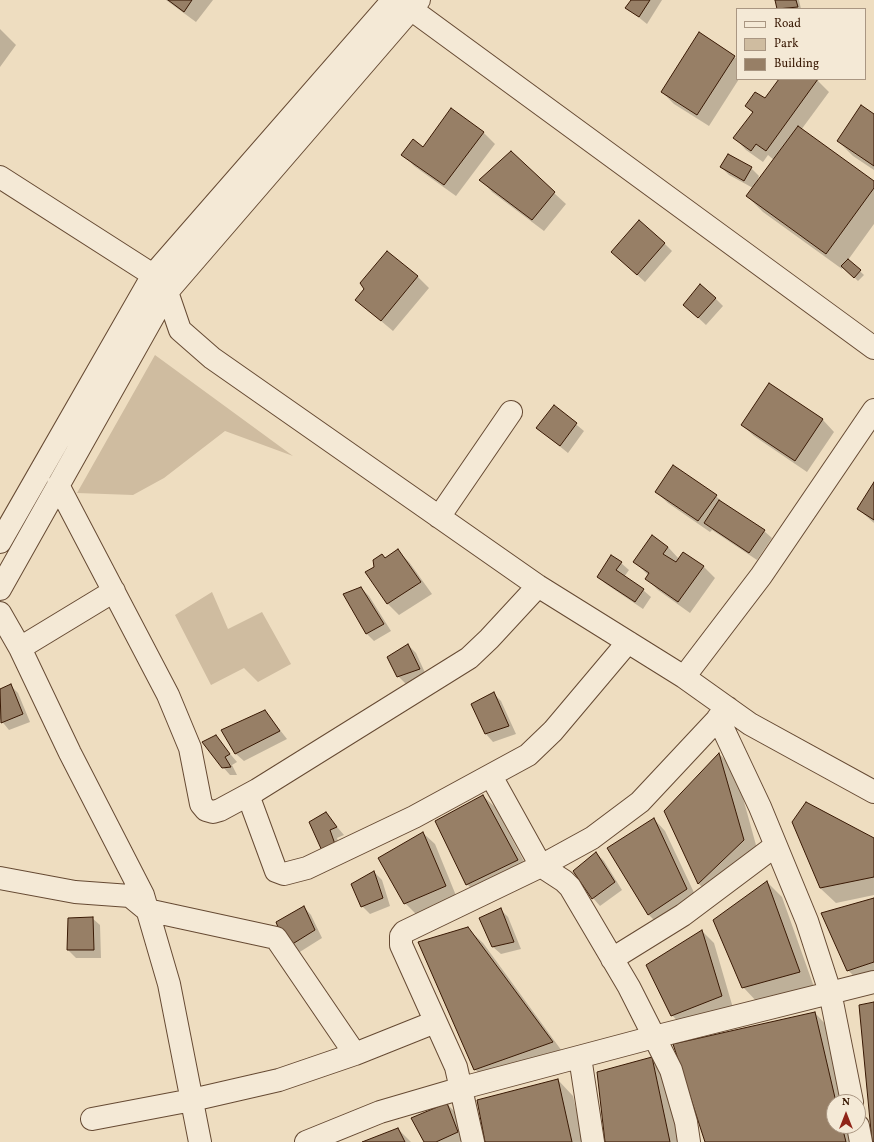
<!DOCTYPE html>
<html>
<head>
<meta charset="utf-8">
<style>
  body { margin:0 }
  #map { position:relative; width:874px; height:1142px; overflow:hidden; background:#eeddc0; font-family:Vollkorn,serif }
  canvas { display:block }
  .legend { position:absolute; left:736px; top:8px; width:130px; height:72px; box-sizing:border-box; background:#f4e9d6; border:1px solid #a99682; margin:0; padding:5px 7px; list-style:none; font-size:12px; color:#391904 }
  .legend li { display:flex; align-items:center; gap:8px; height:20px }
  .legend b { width:20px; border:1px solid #a99682 }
  .north { position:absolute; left:826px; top:1094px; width:40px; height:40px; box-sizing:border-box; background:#f4e9d6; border:1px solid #a99682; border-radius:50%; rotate:0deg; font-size:11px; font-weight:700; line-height:16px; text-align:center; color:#391904 }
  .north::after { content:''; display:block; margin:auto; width:14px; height:18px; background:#8f2418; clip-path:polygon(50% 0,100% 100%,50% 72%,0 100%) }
</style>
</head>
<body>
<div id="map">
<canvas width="874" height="1142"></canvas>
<ul class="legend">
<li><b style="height:5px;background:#f4e9d6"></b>Road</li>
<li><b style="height:11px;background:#cfbca0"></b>Park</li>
<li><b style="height:11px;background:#977f66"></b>Building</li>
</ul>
<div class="north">N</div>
</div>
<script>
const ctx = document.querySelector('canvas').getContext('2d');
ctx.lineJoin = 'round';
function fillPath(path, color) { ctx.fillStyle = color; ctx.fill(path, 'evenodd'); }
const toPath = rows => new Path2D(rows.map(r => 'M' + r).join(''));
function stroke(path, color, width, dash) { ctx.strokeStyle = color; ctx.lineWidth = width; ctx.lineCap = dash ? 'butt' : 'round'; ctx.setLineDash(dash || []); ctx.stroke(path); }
const green = toPath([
  [155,355,293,456,225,431,164,478,133,495,77,493],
  [212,592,228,629,262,612,291,664,258,682,244,668,211,685,175,615]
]);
const shadow = toPath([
  [166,0,213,0,196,22],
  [632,0,662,0,647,24,627,8],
  [776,0,799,0,801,9,778,9],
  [0,29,16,45,0,67],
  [700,34,737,59,737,79,739,79,709,126,674,104,662,92],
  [780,79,819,79,818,81,829,92,801,130,874,182,874,224,848,260,864,275,858,281,843,267,842,269,763,212,747,196,753,188,729,175,721,167,728,155,751,168,759,176,755,186,774,160,768,155,763,162,746,150,735,138,753,113,746,106,765,100],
  [874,115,874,170,853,156,838,141],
  [483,132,495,144,456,196,414,166,403,154],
  [481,180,554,193,566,204,544,231,492,192],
  [664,243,672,251,645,282,612,252],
  [417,276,429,288,393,331,356,300,365,289],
  [715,298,723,306,706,325,692,312],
  [769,384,823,420,834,432,807,472,754,436,742,425],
  [554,406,584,431,568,453,537,428],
  [874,484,874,523,858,509],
  [656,492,716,496,727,507,764,531,772,538,757,560,712,530,710,532,668,503],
  [668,547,679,559,703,566,715,578,690,613,658,590,646,578,648,575,635,562],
  [398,551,409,562,432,594,399,615,388,604,366,572],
  [621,563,629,570,624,577,643,590,651,597,643,609,606,584,598,577],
  [361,588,369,596,391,631,374,641,366,633],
  [408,645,416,653,427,677,406,684,398,676],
  [10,685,18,693,30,722,9,730,0,719,0,690],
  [493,693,501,701,516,734,493,742,486,734,472,704],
  [265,711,287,739,244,761,236,754,223,731],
  [216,737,237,762,232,765,237,775,230,775,223,767],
  [719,754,735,769,759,856,714,899,699,884,666,811],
  [483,796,495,807,529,871,479,896,467,884],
  [326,814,344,835,337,838,343,855,331,861],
  [654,819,665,831,698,901,660,926,648,914],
  [423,833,435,844,457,898,417,915,405,903],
  [874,839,874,895,836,903,820,888],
  [596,853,604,861,622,890,600,906,593,898],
  [374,872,382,880,390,906,370,914,362,906],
  [767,882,782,897,814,987,758,1003,743,987],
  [874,899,874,982,863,986,848,970],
  [304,907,311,915,322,938,295,955,287,947],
  [500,909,508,917,521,949,501,954,493,947],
  [92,918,100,925,101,958,76,958,68,950],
  [467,928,483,943,567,1058,490,1085,475,1069],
  [702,931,714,943,733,1008,683,1027,672,1015],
  [815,1013,830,1029,848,1102,834,1102,834,1126,853,1126,857,1142,706,1142],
  [651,1058,667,1074,682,1142,606,1142],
  [558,1080,573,1096,584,1142,486,1142],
  [447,1104,455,1112,465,1140,459,1142,425,1142],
  [398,1129,411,1142,365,1142]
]);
const building = toPath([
  [168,0,192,0,184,12,168,0],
  [631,0,650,0,639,17,625,8,631,0],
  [775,0,796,0,798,7,777,9,775,0],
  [699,32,735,56,697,115,661,92,699,32],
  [779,79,818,79,766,151,756,144,751,151,733,138,753,112,745,106,755,92,765,98,779,79],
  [861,105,874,114,874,166,837,141,861,105],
  [451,108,484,132,444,185,401,155,413,139,423,147,451,108],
  [798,126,874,181,874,188,826,254,746,196,798,126],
  [511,151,555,192,532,220,479,180,511,151],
  [728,154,752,167,744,181,720,167,728,154],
  [639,220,665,243,637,275,611,252,639,220],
  [387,251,418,276,381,321,355,300,364,289,360,283,387,251],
  [848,259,861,270,854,278,841,266,848,259],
  [700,284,716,298,698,318,683,305,700,284],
  [769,383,823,419,795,461,741,425,769,383],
  [554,405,577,423,560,446,536,428,554,405],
  [673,465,717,495,698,521,655,492,673,465],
  [874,482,874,520,857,509,874,482],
  [719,500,765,530,749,553,704,523,719,500],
  [652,535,668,547,663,554,676,562,683,552,704,566,678,602,645,579,649,573,633,562,652,535],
  [398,549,421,582,387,604,365,572,374,567,373,560,382,554,385,558,398,549],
  [611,555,622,562,616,570,644,589,635,602,597,577,611,555],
  [361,587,384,624,366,634,343,594,361,587],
  [408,644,420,669,397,677,387,657,408,644],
  [11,684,23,714,1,723,0,689,11,684],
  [494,692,509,726,485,734,471,704,494,692],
  [265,710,280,731,235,754,221,730,265,710],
  [216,735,230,754,225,757,231,767,222,768,202,742,216,735],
  [719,753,744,840,698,884,664,811,719,753],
  [483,795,518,860,466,885,435,821,483,795],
  [806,802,874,838,874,877,820,888,792,822,806,802],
  [326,812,337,827,330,830,336,847,323,853,309,822,326,812],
  [654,818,687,889,648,915,607,848,654,818],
  [423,832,446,886,404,904,378,858,423,832],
  [596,852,615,882,592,899,573,871,596,852],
  [374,871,383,898,361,907,351,884,374,871],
  [767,881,800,972,742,988,713,920,767,881],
  [874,898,874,962,847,971,821,913,874,898],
  [304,906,315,930,286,948,276,922,304,906],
  [501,908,514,942,492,947,479,918,501,908],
  [93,917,94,950,67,950,68,918,93,917],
  [468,927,553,1042,474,1070,418,942,468,927],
  [702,930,722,996,671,1016,646,965,702,930],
  [874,1002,874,1142,872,1142,859,1005,874,1002],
  [815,1012,836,1102,834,1102,834,1126,842,1126,846,1142,705,1142,673,1044,815,1012],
  [652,1057,670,1142,605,1142,597,1072,652,1057],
  [558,1079,572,1142,485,1142,477,1100,558,1079],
  [447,1103,458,1132,436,1142,424,1142,411,1118,447,1103],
  [398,1128,405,1142,362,1142,398,1128]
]);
const minor = toPath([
  [400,1,874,348],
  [0,177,153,275],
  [167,292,180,330,212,358,538,586,684,677,750,724,874,792],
  [58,485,168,695,190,748,201,804,206,810,213,812,220,810,257,790,469,658,489,639,538,586],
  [439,517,511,412],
  [0,542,153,275,393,0],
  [0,589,167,292,419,0],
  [0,613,20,648,70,753,143,895,169,984,200,1142],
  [20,648,114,591],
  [684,677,761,576,874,410],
  [718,718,760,807,807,921,830,992,852,1102],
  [491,776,541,866,564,881,570,887,629,987,671,1070,686,1122,689,1142],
  [248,795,276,871,284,874,307,868,414,817,528,755,553,731,628,642],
  [0,878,75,892,130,896,147,910,276,938,355,1054],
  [612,959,683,915,775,846],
  [580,1057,593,1142],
  [92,1119,192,1100,279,1080,355,1054,435,1022],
  [858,1126,861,1142],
  [306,1142,380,1112,462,1088,654,1037,874,982],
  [473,1142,456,1067,401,945,401,936,404,932,541,866,592,838,640,802,728,708]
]);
fillPath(green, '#cfbca0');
fillPath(shadow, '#0003');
fillPath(building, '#977f66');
stroke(building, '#391904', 1);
stroke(minor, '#664a33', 24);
stroke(minor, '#f4e9d6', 22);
</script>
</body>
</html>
